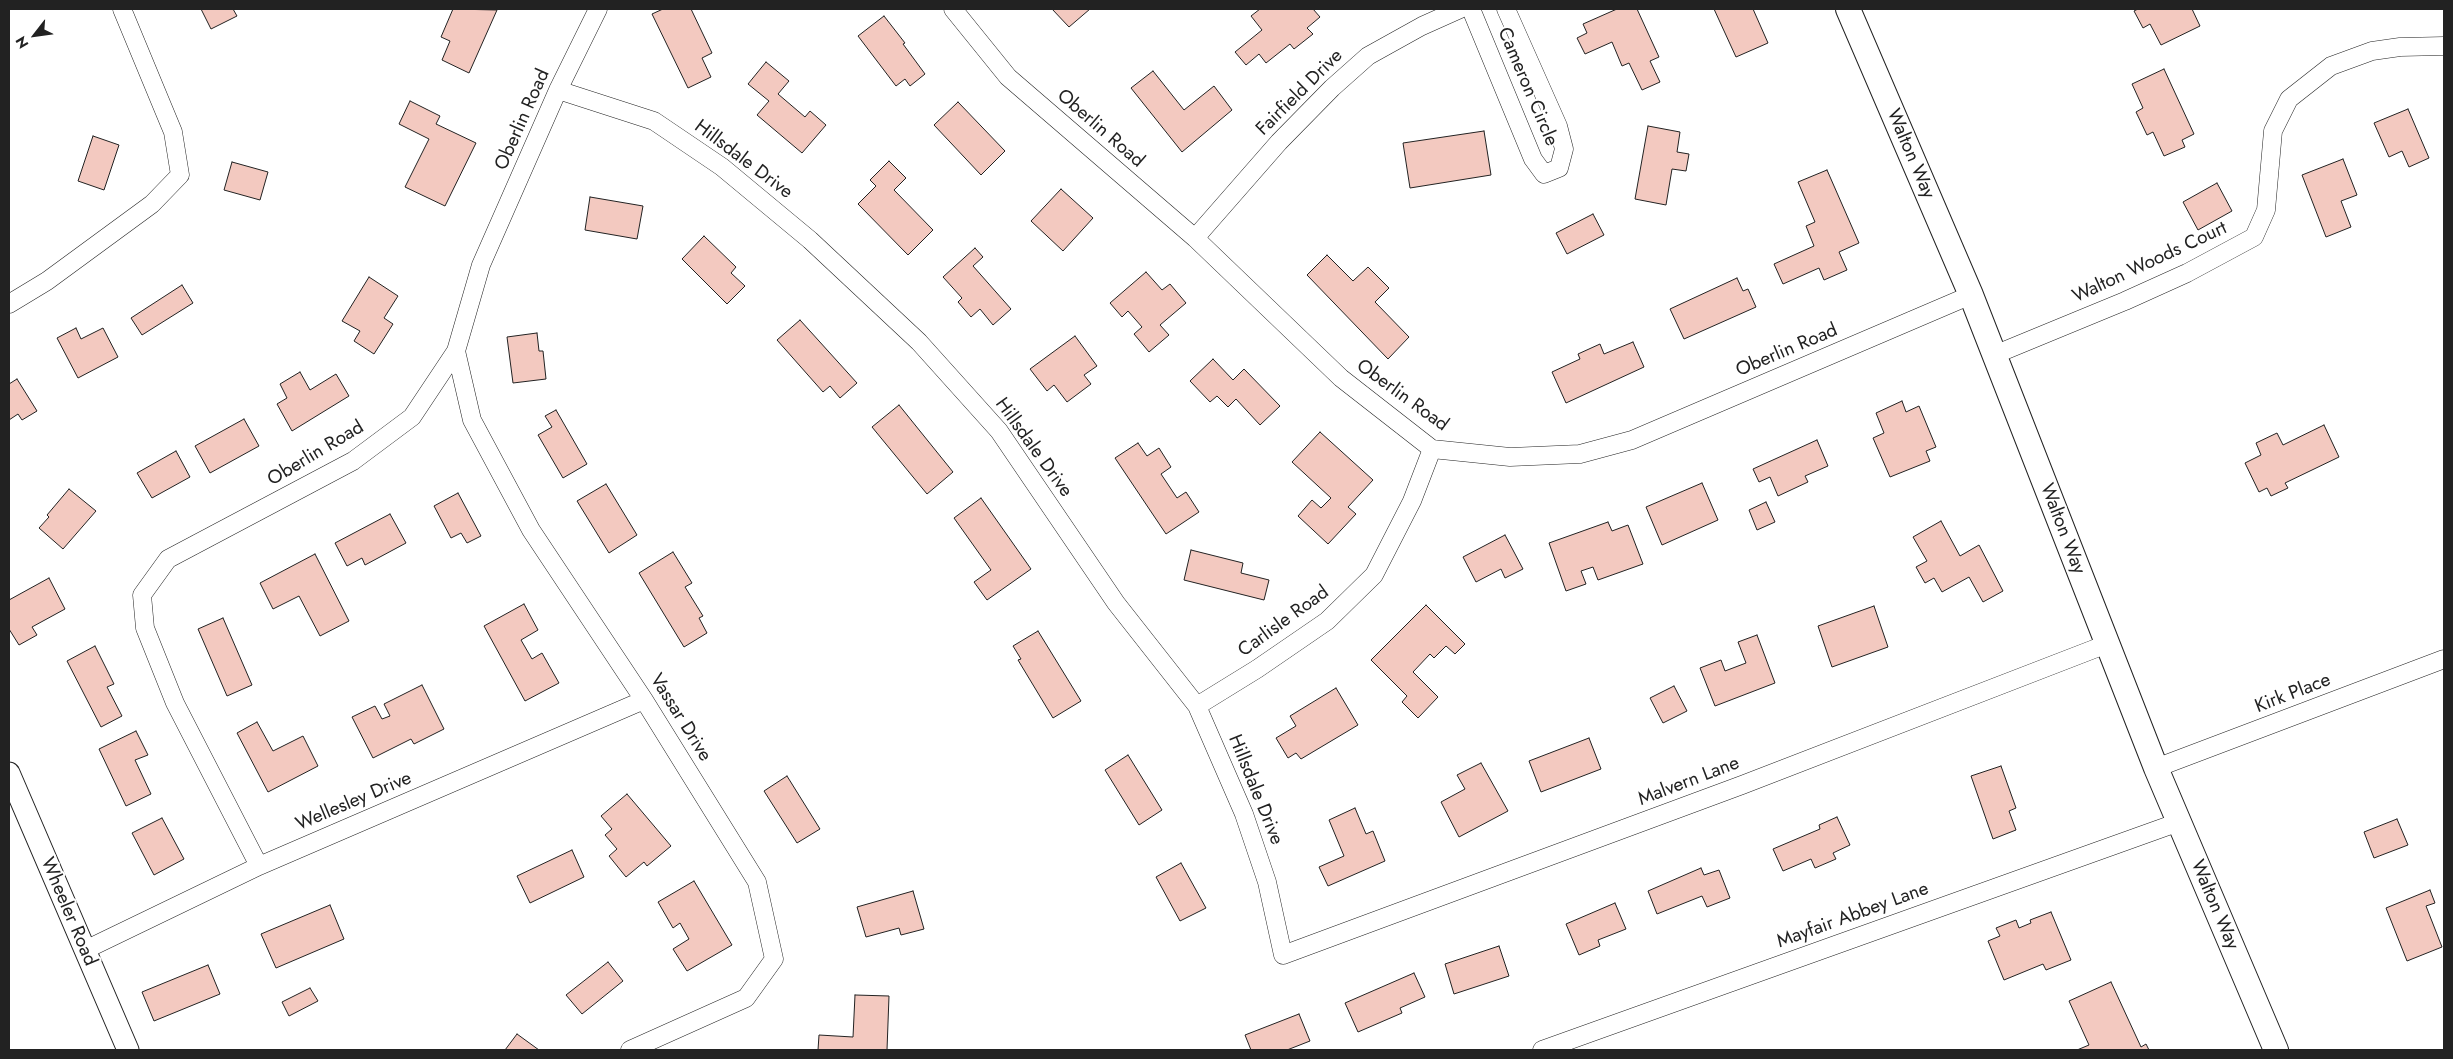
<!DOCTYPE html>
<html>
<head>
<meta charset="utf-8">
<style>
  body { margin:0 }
  #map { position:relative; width:2453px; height:1059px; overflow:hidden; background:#fff; font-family:Jost,sans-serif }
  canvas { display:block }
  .frame { position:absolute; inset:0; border:10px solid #222; pointer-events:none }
  .north { position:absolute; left:10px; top:10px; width:50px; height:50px; -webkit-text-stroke:4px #fff; paint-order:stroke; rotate:240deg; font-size:14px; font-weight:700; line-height:20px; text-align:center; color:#222 }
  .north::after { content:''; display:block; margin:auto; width:18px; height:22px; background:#222; clip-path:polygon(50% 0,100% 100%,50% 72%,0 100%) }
</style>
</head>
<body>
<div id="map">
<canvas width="2453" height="1059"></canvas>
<div class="frame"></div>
<div class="north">N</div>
</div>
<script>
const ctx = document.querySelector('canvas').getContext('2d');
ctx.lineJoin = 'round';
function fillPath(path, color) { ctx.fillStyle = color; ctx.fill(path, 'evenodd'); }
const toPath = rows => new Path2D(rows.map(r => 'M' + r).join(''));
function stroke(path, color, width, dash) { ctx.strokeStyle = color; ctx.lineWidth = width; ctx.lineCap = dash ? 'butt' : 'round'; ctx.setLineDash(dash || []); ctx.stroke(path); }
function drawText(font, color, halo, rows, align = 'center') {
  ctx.font = font + ' Jost,sans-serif'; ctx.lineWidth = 4; ctx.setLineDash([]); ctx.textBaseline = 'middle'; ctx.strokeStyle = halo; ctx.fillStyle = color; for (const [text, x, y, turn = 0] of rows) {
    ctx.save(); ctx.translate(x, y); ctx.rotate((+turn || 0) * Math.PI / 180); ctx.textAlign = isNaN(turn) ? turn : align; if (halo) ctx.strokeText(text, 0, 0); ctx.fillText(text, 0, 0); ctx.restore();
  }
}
const building = toPath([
  [201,9,233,9,237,16,211,29,201,9],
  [453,9,497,10,469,73,442,60,450,41,441,37,453,9],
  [663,9,691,9,712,53,702,58,711,77,688,88,652,14,663,9],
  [1052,9,1090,9,1069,27,1052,9],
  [1260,9,1313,9,1320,17,1307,28,1313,34,1294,49,1290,44,1266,63,1259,54,1246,65,1235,52,1262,30,1251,16,1260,9],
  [1617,9,1637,9,1659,57,1650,61,1660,82,1642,90,1629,63,1622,66,1612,42,1585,54,1577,38,1587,33,1583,24,1617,9],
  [1714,9,1753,9,1768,43,1736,57,1714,9],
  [2138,9,2192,9,2200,26,2161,45,2150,24,2143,28,2134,11,2138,9],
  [884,16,905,43,903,44,925,74,910,86,905,79,896,86,858,36,884,16],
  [766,62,789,81,778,94,805,117,810,111,826,125,802,153,757,115,769,101,748,84,766,62],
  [2164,69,2194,134,2182,140,2185,147,2164,156,2153,132,2147,135,2136,112,2143,108,2132,84,2164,69],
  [1153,71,1184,110,1214,86,1232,110,1182,152,1131,88,1153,71],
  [410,101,440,116,436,124,476,143,445,206,405,187,429,139,399,124,410,101],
  [958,102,1005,151,981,175,934,125,958,102],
  [2408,109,2429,158,2409,167,2402,151,2389,157,2374,123,2408,109],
  [1648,126,1680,132,1677,152,1689,154,1686,171,1672,169,1666,205,1635,199,1648,126],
  [1484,131,1491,175,1410,188,1403,143,1484,131],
  [93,136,119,145,104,190,78,181,93,136],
  [2343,159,2357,195,2341,201,2351,227,2326,237,2302,175,2343,159],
  [889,161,906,178,894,190,933,230,908,255,858,204,876,186,870,180,889,161],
  [232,162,268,172,260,200,224,190,232,162],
  [1827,170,1859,243,1839,252,1847,270,1824,280,1819,268,1783,284,1774,264,1814,246,1806,226,1815,222,1798,182,1827,170],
  [2217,183,2232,211,2198,230,2183,202,2217,183],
  [1061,189,1093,218,1063,251,1031,221,1061,189],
  [590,197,643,206,637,239,585,230,590,197],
  [1593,214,1604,235,1567,254,1556,233,1593,214],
  [704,236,736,267,731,273,745,286,727,304,682,259,704,236],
  [975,248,983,257,973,266,1011,309,993,325,980,309,971,317,958,302,962,298,943,277,975,248],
  [1327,255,1353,281,1368,267,1389,288,1375,302,1409,337,1388,359,1307,275,1327,255],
  [1146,272,1162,290,1170,284,1186,303,1160,325,1169,335,1149,352,1134,334,1142,327,1128,311,1122,317,1110,303,1146,272],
  [369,277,398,296,384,318,393,324,374,354,354,341,360,331,342,321,369,277],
  [1737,278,1743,291,1748,289,1756,307,1684,339,1670,309,1737,278],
  [182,285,193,303,142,335,131,318,182,285],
  [800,320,857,383,840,398,830,386,823,392,777,340,800,320],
  [76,328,81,339,103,328,118,357,78,378,57,338,76,328],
  [537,333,539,351,543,351,546,379,513,383,507,337,537,333],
  [1075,336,1097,366,1084,375,1091,384,1067,402,1054,385,1047,391,1030,369,1075,336],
  [1633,342,1644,367,1566,403,1552,372,1580,359,1578,354,1600,344,1604,354,1633,342],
  [1213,359,1233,380,1244,369,1280,406,1260,425,1236,399,1228,407,1217,396,1210,402,1190,381,1213,359],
  [300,372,310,390,336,374,349,396,292,431,277,404,287,398,280,384,300,372],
  [17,379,37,411,22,420,18,414,9,420,9,384,17,379],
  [1902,401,1906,412,1919,406,1936,447,1926,451,1930,461,1890,477,1873,438,1884,433,1876,413,1902,401],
  [899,405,953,472,927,494,872,427,899,405],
  [556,410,587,464,563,478,538,435,552,427,545,416,556,410],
  [244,419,259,446,210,473,195,446,244,419],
  [2324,425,2339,457,2285,483,2288,488,2271,496,2267,488,2259,492,2245,463,2261,455,2256,443,2277,433,2283,445,2324,425],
  [1320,432,1373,480,1348,507,1356,514,1328,544,1298,516,1312,500,1321,508,1331,498,1292,462,1320,432],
  [1817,440,1828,466,1805,476,1808,482,1778,496,1770,477,1759,482,1753,469,1817,440],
  [1138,443,1147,456,1159,448,1171,467,1161,474,1177,498,1186,492,1199,512,1166,534,1115,458,1138,443],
  [176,451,190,477,152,498,137,473,176,451],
  [1702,483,1718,520,1662,545,1646,507,1702,483],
  [606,484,637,535,609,553,577,501,606,484],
  [69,489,96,511,63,549,39,528,49,517,47,515,69,489],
  [458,493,481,536,467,543,461,533,451,538,434,506,458,493],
  [981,498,1031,569,987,600,974,582,991,570,954,518,981,498],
  [1766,502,1775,522,1757,530,1749,510,1766,502],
  [390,514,406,543,365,565,362,558,347,566,335,543,390,514],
  [1941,521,1960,556,1979,545,2003,591,1983,602,1969,577,1942,592,1934,578,1925,583,1916,567,1927,561,1913,537,1941,521],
  [1608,522,1612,531,1628,525,1643,564,1598,580,1593,567,1581,571,1586,584,1566,591,1549,543,1608,522],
  [1505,535,1523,569,1505,578,1501,569,1476,582,1463,557,1505,535],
  [1191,550,1243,563,1241,573,1269,580,1264,600,1184,580,1191,550],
  [673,552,692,583,685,587,703,616,699,618,707,633,684,647,639,573,673,552],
  [315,554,349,621,320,636,299,596,273,609,260,583,315,554],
  [49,578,65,609,32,627,37,635,19,645,9,629,9,600,49,578],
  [524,604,538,630,521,640,532,659,542,653,559,683,525,701,484,626,524,604],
  [1426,605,1465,644,1455,654,1446,646,1434,658,1430,654,1413,672,1438,697,1418,718,1402,702,1407,696,1371,660,1426,605],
  [1874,606,1888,647,1832,667,1818,626,1874,606],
  [223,618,252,685,227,696,198,629,223,618],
  [1038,631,1081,701,1053,718,1018,660,1021,659,1013,646,1038,631],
  [1757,635,1775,683,1715,706,1700,668,1721,660,1725,671,1746,663,1738,642,1757,635],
  [95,646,114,684,107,687,122,716,101,727,67,661,95,646],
  [422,685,444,729,414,744,411,739,373,758,352,717,375,706,382,719,390,716,384,704,422,685],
  [1674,686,1687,711,1663,723,1650,698,1674,686],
  [1336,688,1358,725,1301,759,1296,753,1288,758,1276,738,1296,726,1290,716,1336,688],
  [257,722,273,751,303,736,318,766,268,792,237,733,257,722],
  [136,731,148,755,135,760,151,794,126,806,99,749,136,731],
  [1589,738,1601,769,1541,792,1529,761,1589,738],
  [1128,755,1162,810,1139,825,1105,770,1128,755],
  [1481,763,1508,811,1459,837,1441,802,1465,789,1457,775,1481,763],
  [2001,766,2016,808,2009,811,2016,830,1993,839,1971,776,2001,766],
  [787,776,820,829,797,843,764,791,787,776],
  [627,794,671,846,647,866,644,862,626,877,609,856,617,849,605,835,612,829,601,816,627,794],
  [1355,808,1366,834,1373,831,1385,861,1328,886,1319,867,1344,856,1329,820,1355,808],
  [1837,817,1850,845,1833,853,1836,859,1815,868,1811,859,1783,871,1773,849,1820,829,1819,825,1837,817],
  [162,818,184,859,154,875,132,833,162,818],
  [2397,819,2408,845,2374,858,2364,832,2397,819],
  [572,850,584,877,530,903,517,876,572,850],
  [1181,863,1206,908,1180,921,1156,877,1181,863],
  [1701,868,1704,875,1719,870,1730,898,1707,907,1702,896,1657,914,1648,891,1701,868],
  [694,881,732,945,687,971,673,949,689,939,680,923,673,928,658,902,694,881],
  [2430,890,2435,903,2426,906,2442,947,2407,961,2386,908,2430,890],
  [913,891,924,929,901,935,899,928,866,937,857,907,913,891],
  [1615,903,1626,929,1598,940,1600,946,1579,955,1566,924,1615,903],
  [330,905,344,939,276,968,261,934,330,905],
  [2051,912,2071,960,2046,970,2043,964,2004,980,1988,941,2000,936,1996,928,2016,920,2019,928,2031,923,2030,920,2051,912],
  [1499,946,1509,976,1454,994,1445,964,1499,946],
  [608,962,623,981,582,1014,566,995,608,962],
  [208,965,220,994,154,1021,142,992,208,965],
  [1414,973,1425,997,1400,1008,1402,1013,1358,1032,1345,1003,1414,973],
  [2111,982,2141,1047,2146,1044,2149,1050,2077,1050,2089,1045,2069,1001,2111,982],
  [310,988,318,1001,289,1016,282,1002,310,988],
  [855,995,889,996,887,1050,818,1050,819,1035,853,1037,855,995],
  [1299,1014,1310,1041,1287,1050,1251,1050,1245,1035,1299,1014],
  [517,1034,539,1050,505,1050,517,1034]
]);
const minor = toPath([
  [953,9,1008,77,1195,238,1341,378,1432,449,1510,457,1580,454,1632,440,1971,295],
  [1471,9,1533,159,1544,174,1559,168,1564,149,1558,126,1506,9],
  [558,90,654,121,722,167,810,240,919,342,999,431,1116,603,1197,706,1244,814,1267,882,1283,955,1742,785,2107,644],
  [1195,238,1279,142,1332,88,1368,56,1422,26,1460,9],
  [9,304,47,281,152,204,180,175,173,132,122,9],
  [456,351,472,420,531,530,644,700,757,882,774,959,746,998,630,1050],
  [1994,355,2125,301,2187,273,2254,237,2266,210,2273,131,2289,99,2331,66,2372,51,2400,47,2444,46],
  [1197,706,1257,669,1327,621,1374,575,1412,501,1432,449],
  [2156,768,2444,659],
  [259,866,175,703,145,628,142,595,168,559,353,461,412,417,456,351,481,265,558,90,598,9],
  [85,950,259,866,644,700],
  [1542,1050,2179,822]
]);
const tertiary = toPath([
  [9,773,128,1050]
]);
const secondary = toPath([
  [1848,9,1971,295,2156,768,2276,1050]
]);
const streetNames = [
  ["Cameron Circle",1527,87,67],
  ["Fairfield Drive",1300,93,-45],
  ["Oberlin Road",523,120,-66],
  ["Oberlin Road",1100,129,41],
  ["Walton Way",1910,154,67],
  ["Hillsdale Drive",743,160,37],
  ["Walton Woods Court",2150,263,-25],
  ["Oberlin Road",1787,351,-23],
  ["Oberlin Road",1402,396,36],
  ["Hillsdale Drive",1033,448,54],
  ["Oberlin Road",316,454,-31],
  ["Walton Way",2062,529,69],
  ["Carlisle Road",1284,622,-36],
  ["Kirk Place",2293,694,-21],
  ["Vassar Drive",680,718,58],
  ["Malvern Lane",1689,782,-21],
  ["Hillsdale Drive",1255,790,68],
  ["Wellesley Drive",354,802,-23],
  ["Walton Way",2214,905,67],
  ["Wheeler Road",68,912,67],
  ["Mayfair Abbey Lane",1853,916,-20]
];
fillPath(building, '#f3c9c0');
stroke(building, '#222', 1);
stroke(minor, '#222', 19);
stroke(tertiary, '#222', 23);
stroke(secondary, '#222', 26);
stroke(minor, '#fff', 18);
stroke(tertiary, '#fff', 21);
stroke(secondary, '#fff', 24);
drawText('19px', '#222', '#fff', streetNames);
</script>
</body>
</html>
